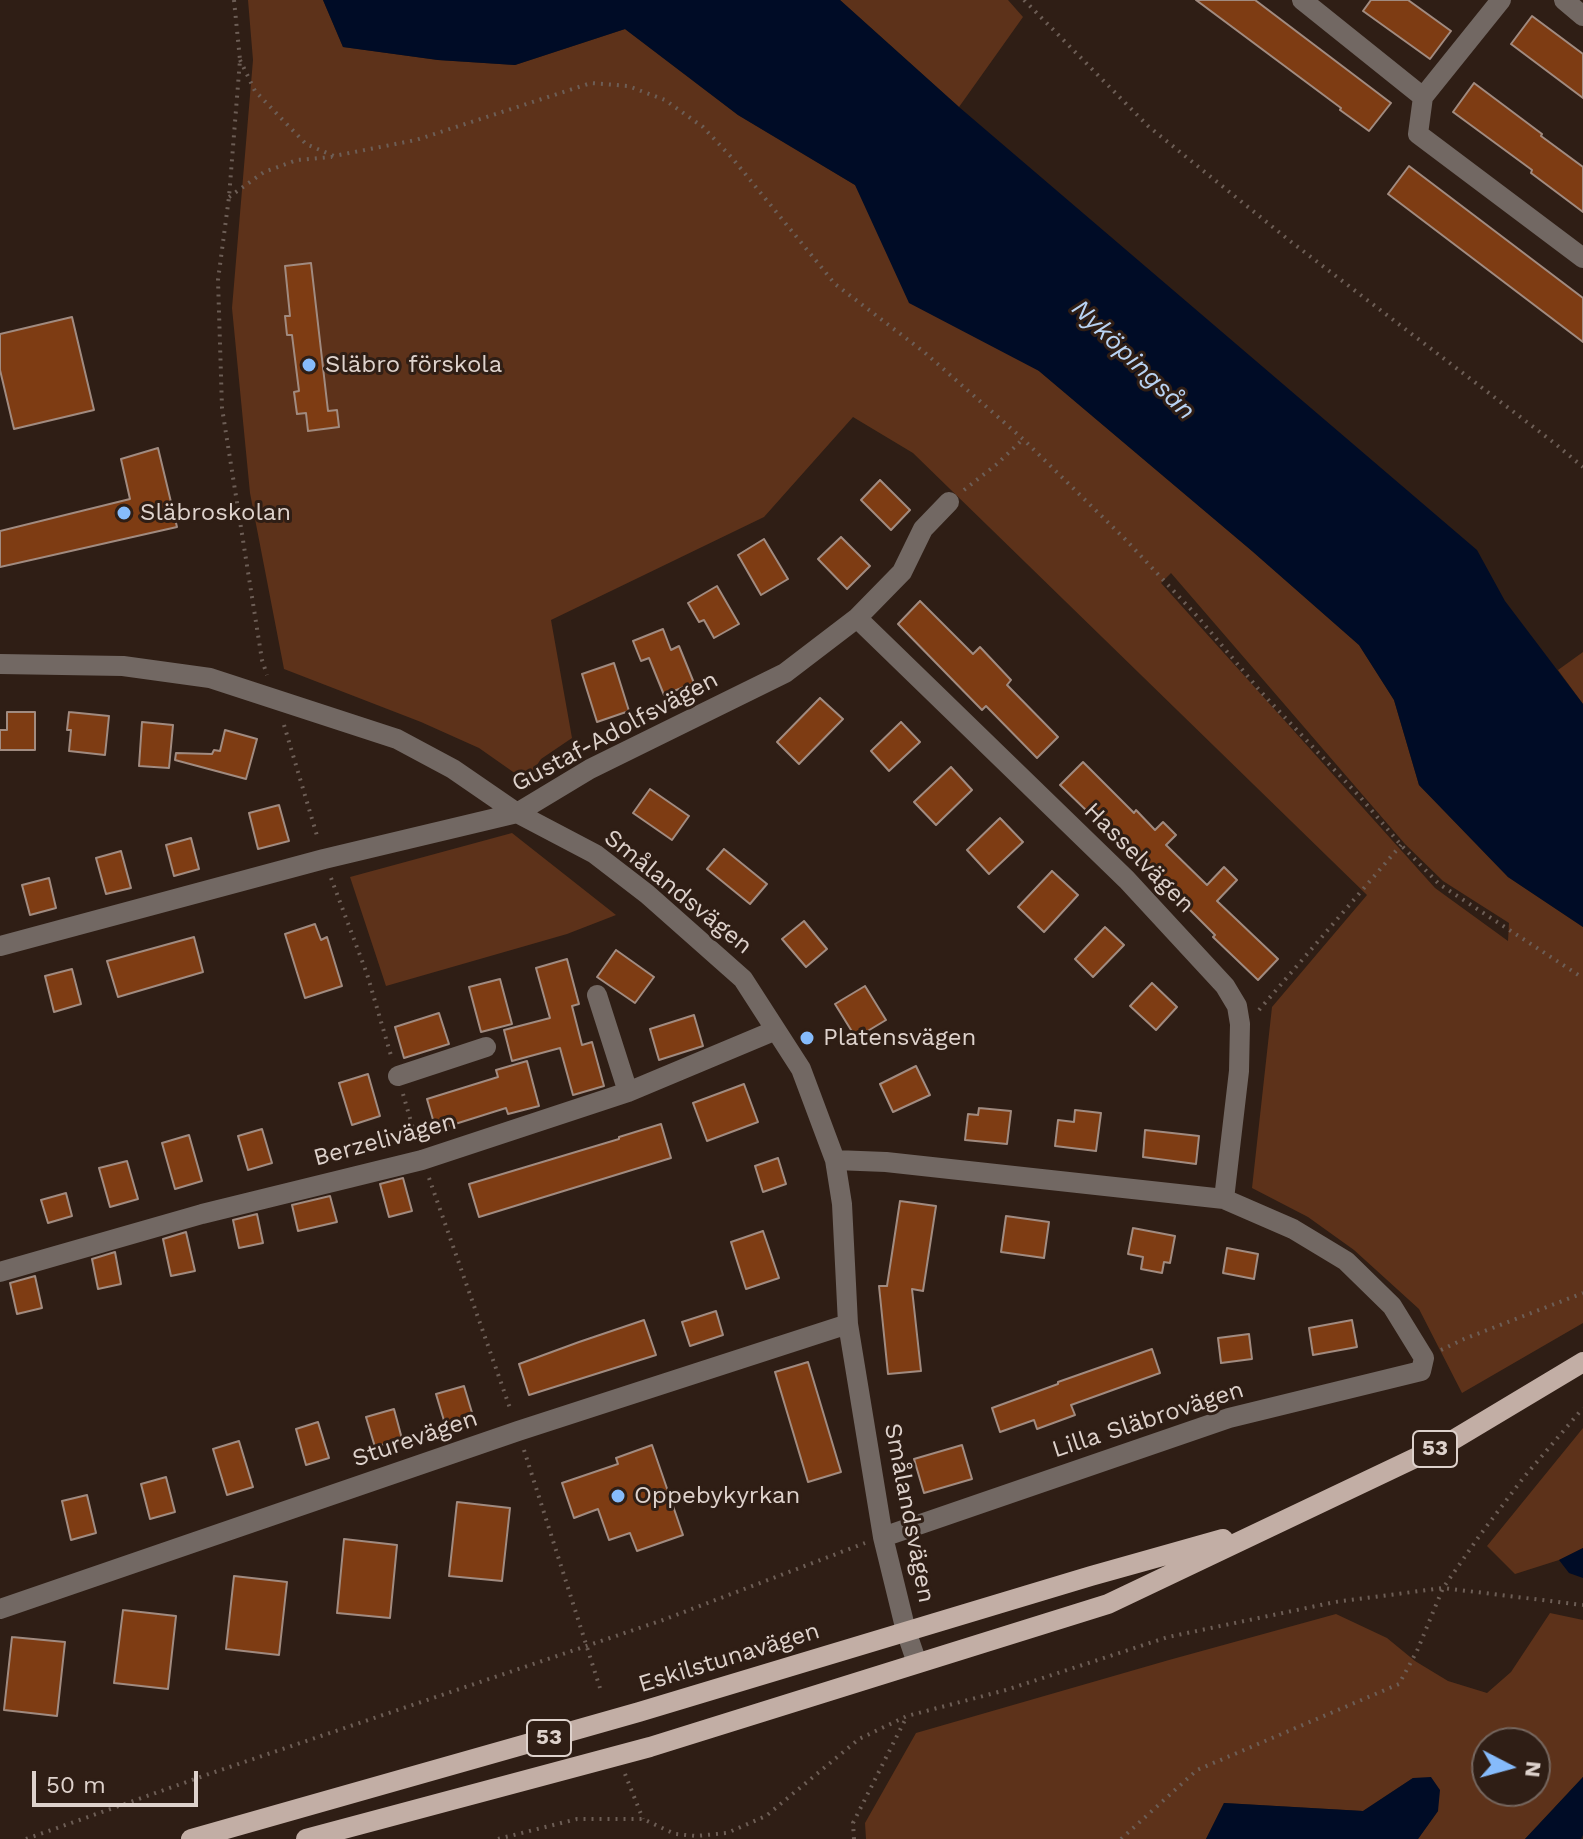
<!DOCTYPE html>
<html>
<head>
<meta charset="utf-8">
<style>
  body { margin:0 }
  #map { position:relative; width:1583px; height:1839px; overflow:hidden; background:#2f1e15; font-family:"Work Sans",sans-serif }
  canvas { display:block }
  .north { position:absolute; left:1471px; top:1727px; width:80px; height:80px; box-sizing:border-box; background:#2f1e15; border:2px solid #75665e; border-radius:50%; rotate:96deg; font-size:22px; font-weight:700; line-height:32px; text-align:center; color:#ded2cc }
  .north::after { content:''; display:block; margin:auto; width:28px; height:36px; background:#86bbfb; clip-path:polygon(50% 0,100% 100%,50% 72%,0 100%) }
  .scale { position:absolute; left:32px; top:1771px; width:166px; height:36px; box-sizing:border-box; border:4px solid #ded2cc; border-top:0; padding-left:10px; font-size:24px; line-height:28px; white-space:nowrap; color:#ded2cc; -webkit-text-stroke:6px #2f1e15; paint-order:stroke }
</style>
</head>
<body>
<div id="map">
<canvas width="1583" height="1839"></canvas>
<div class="north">N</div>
<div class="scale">50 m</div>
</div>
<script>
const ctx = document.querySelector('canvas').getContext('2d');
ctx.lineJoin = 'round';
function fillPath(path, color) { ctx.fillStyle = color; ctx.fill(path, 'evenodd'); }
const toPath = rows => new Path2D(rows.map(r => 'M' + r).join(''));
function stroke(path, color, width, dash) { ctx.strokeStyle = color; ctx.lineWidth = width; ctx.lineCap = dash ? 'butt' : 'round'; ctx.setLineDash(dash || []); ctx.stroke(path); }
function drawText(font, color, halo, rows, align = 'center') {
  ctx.font = font + ' "Work Sans",sans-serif'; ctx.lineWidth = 6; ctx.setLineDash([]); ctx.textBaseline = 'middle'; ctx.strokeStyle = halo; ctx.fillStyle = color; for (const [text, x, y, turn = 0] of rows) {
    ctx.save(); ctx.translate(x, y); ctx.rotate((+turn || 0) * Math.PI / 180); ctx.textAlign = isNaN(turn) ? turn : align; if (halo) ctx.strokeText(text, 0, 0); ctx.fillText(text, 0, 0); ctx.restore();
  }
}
const green = toPath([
  [248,0,323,0,343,47,438,60,515,65,625,29,738,115,855,185,1039,371,1252,551,1359,645,1394,700,1419,785,1508,877,1583,927,1583,1323,1462,1393,1419,1309,1354,1250,1308,1217,1252,1188,1272,1007,1367,895,913,453,853,417,764,517,551,620,572,738,541,759,526,781,479,748,421,722,284,669,250,493,232,308,253,60],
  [1171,573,1405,844,1443,881,1509,923,1508,941,1435,888,1161,583],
  [840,0,1008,0,1023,17,959,107],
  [1583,652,1583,704,1558,670],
  [512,833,616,915,567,934,386,986,350,877],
  [1583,1428,1583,1548,1559,1560,1515,1574,1487,1546],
  [1550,1613,1583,1620,1583,1777,1525,1839,1418,1839,1438,1811,1413,1778,1363,1811,1224,1803,1206,1839,866,1839,865,1823,916,1733,1169,1660,1336,1614,1387,1638,1415,1661,1448,1681,1487,1693,1511,1672],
  [1487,1743,1535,1743,1535,1791,1487,1791]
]);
const water = toPath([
  [323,0,840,0,959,107,1477,550,1505,601,1583,704,1583,927,1508,877,1419,785,1394,700,1359,645,1252,551,1039,371,909,303,855,185,738,115,625,29,515,65,438,60,343,47],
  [1583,1548,1583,1578,1569,1573,1559,1560],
  [1431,1777,1440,1790,1438,1811,1418,1839,1206,1839,1224,1803,1363,1811,1413,1778],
  [1583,1777,1583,1835,1581,1839,1525,1839]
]);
const building = toPath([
  [1196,0,1255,0,1391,103,1369,131,1340,110,1341,108,1196,0],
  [1371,0,1408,0,1451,31,1430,59,1363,11,1371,0],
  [1532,16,1583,54,1583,98,1511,44,1532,16],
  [1474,83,1542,134,1541,136,1583,167,1583,212,1531,173,1532,170,1453,112,1474,83],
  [1409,166,1583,298,1583,342,1388,194,1409,166],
  [311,263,328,411,337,410,339,427,308,431,306,413,297,414,294,392,299,391,292,335,287,335,285,316,290,316,285,266,311,263],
  [72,317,94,410,14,429,0,370,0,334,72,317],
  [158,448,177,527,0,567,0,531,130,499,121,459,158,448],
  [880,480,910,510,891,530,861,500,880,480],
  [841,537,870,566,847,589,818,559,841,537],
  [764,539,788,579,761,595,738,555,764,539],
  [717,586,739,624,714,638,704,620,699,622,688,603,717,586],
  [920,601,973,654,980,647,1011,680,1007,685,1058,737,1037,758,986,706,982,710,898,624,920,601],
  [663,629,671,650,679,646,694,683,664,695,649,658,641,661,633,641,663,629],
  [614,663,629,711,597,722,582,674,614,663],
  [820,698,843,719,799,764,777,742,820,698],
  [7,712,35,712,35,750,0,750,0,730,7,730,7,712],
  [69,712,109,716,105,755,69,751,71,730,67,730,69,712],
  [142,722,173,725,169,768,139,766,142,722],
  [901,722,920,742,889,771,871,751,901,722],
  [225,730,257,739,246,779,175,760,176,753,212,754,214,750,220,751,225,730],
  [1083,762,1134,813,1136,810,1155,830,1163,822,1176,835,1166,845,1207,885,1224,867,1237,880,1217,901,1278,959,1258,980,1213,937,1215,935,1091,811,1089,813,1060,785,1083,762],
  [951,767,972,790,936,825,914,802,951,767],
  [650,789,689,816,672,840,633,813,650,789],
  [279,805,289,841,258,849,249,813,279,805],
  [1000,818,1023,842,989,874,967,850,1000,818],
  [191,838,199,869,174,876,166,845,191,838],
  [724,849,767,884,750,904,707,869,724,849],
  [121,851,131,888,106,894,96,858,121,851],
  [1052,871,1078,895,1044,932,1018,907,1052,871],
  [49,878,56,908,30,915,22,885,49,878],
  [804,921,827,949,806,967,782,939,804,921],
  [315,924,321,940,327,937,342,986,305,998,285,934,315,924],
  [1105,927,1124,945,1093,977,1075,959,1105,927],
  [194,937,203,972,118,997,107,961,194,937],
  [616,950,654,977,635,1003,597,977,616,950],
  [567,959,579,1004,572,1006,582,1045,592,1042,604,1086,573,1095,560,1048,512,1061,504,1030,550,1018,536,968,567,959],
  [72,969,81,1004,54,1012,45,976,72,969],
  [500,979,512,1024,481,1032,469,987,500,979],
  [1152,983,1177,1007,1156,1030,1130,1006,1152,983],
  [865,986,886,1020,856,1038,835,1004,865,986],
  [439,1013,449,1044,404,1058,395,1027,439,1013],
  [694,1015,703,1046,659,1060,650,1029,694,1015],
  [527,1061,539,1106,508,1114,506,1108,436,1130,427,1099,498,1077,496,1070,527,1061],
  [916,1066,930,1095,893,1112,880,1084,916,1066],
  [368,1074,380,1116,352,1125,339,1083,368,1074],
  [744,1084,758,1122,707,1141,693,1103,744,1084],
  [979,1108,1011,1111,1007,1144,965,1140,968,1114,978,1115,979,1108],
  [1075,1110,1101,1113,1096,1151,1055,1146,1058,1120,1074,1122,1075,1110],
  [661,1124,671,1158,479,1217,469,1184,619,1139,619,1137,661,1124],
  [262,1129,272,1163,248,1170,238,1136,262,1129],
  [1145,1130,1199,1136,1196,1164,1143,1157,1145,1130],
  [189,1135,202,1181,175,1189,162,1143,189,1135],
  [778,1158,786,1184,763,1192,755,1166,778,1158],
  [127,1161,138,1199,110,1207,99,1168,127,1161],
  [403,1178,412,1211,389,1217,380,1184,403,1178],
  [66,1193,72,1216,48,1223,41,1200,66,1193],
  [330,1196,337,1222,298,1231,292,1205,330,1196],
  [900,1201,936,1206,923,1291,912,1289,921,1371,888,1374,879,1286,887,1286,900,1201],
  [257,1214,263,1243,239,1248,233,1220,257,1214],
  [1006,1216,1049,1222,1044,1258,1001,1252,1006,1216],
  [1133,1228,1175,1236,1170,1263,1164,1262,1162,1273,1141,1269,1143,1257,1128,1254,1133,1228],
  [763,1231,779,1278,746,1289,731,1242,763,1231],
  [186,1232,195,1271,171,1276,163,1239,186,1232],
  [1227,1248,1258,1254,1254,1279,1223,1273,1227,1248],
  [115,1252,121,1284,98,1289,92,1259,115,1252],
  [35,1276,42,1308,17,1314,10,1283,35,1276],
  [716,1311,723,1335,690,1346,682,1322,716,1311],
  [644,1320,656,1355,529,1395,519,1364,579,1342,644,1320],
  [1352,1320,1357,1347,1313,1355,1309,1328,1352,1320],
  [1249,1334,1252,1359,1221,1363,1218,1338,1249,1334],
  [1152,1349,1160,1373,1071,1405,1075,1415,1037,1429,1034,1420,1000,1432,992,1408,1058,1384,1058,1382,1152,1349],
  [808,1362,841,1472,808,1482,775,1372,808,1362],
  [464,1386,473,1416,445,1424,436,1394,464,1386],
  [394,1409,402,1439,375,1447,366,1417,394,1409],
  [318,1422,329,1458,306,1465,296,1429,318,1422],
  [239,1441,253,1487,227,1495,213,1449,239,1441],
  [652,1445,683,1535,637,1551,630,1533,609,1540,598,1509,574,1518,562,1483,618,1464,616,1458,652,1445],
  [962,1445,972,1479,924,1493,914,1459,962,1445],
  [166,1477,175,1512,150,1519,141,1484,166,1477],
  [87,1495,96,1533,71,1540,62,1501,87,1495],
  [457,1502,510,1508,502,1581,449,1576,457,1502],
  [344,1539,397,1545,390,1618,337,1613,344,1539],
  [234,1576,287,1582,279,1655,226,1649,234,1576],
  [123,1610,176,1616,168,1689,114,1683,123,1610],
  [12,1637,65,1642,57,1716,4,1710,12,1637]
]);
const path = toPath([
  [234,0,240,60,229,197,218,280,222,408,262,660,267,675],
  [1024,0,1148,126,1290,241,1553,442,1583,467],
  [240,60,255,91,306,144,334,156,416,140,591,83,628,86,665,100,703,127,733,159,835,284,924,352,1023,439,1125,539,1198,617,1261,692,1361,798,1401,845,1439,884,1583,978],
  [229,197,264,172,297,160,332,157],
  [964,490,997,464,1023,439],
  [284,725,318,839],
  [331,878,367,974,392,1059],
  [1259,1010,1401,845],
  [403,1094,416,1139],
  [429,1178,511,1411],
  [1441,1350,1464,1339,1583,1293],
  [524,1450,600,1688],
  [625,1774,643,1819],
  [26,1839,209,1774,663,1620,865,1543],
  [498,1839,577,1819,643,1819,675,1834,696,1836,727,1833,766,1816,859,1739,907,1716,1006,1690,1168,1637,1335,1602,1443,1588,1583,1605],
  [854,1839,853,1823,906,1718],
  [1121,1839,1197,1770,1399,1684,1417,1651,1443,1588,1480,1535,1524,1477,1583,1408]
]);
const minor = toPath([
  [1302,0,1423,97],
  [1501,0,1423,97,1418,134,1583,258],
  [1564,0,1583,16],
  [857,618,1127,880,1225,986,1237,1006,1240,1024,1239,1071,1224,1199],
  [0,664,123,666,210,678,397,739,453,769,517,813,595,854,647,894,743,979,801,1069,835,1160,842,1204,848,1324,883,1537,906,1631,917,1663],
  [0,946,324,859,517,813,590,769,785,673,857,618,902,572,923,529,949,502],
  [597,995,628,1092],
  [398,1076,486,1047],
  [835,1160,886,1162,1224,1199,1293,1229,1346,1261,1392,1306,1424,1358,1421,1371,1229,1418,883,1537],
  [0,1272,202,1214,422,1160,628,1092,776,1030],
  [0,1609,518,1431,848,1324]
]);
const major = toPath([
  [191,1839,639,1712,1091,1576,1223,1539],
  [306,1839,650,1747,1108,1604,1453,1440,1583,1362]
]);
const markers = [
  [309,365,8,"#86bbfb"],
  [124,513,8,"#86bbfb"],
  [807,1038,8,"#86bbfb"],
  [618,1496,8,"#86bbfb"]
];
const shields = [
  [1435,1449,44],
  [549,1738,44]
];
const shieldNames = [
  ["53",1435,1449],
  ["53",549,1738]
];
const poiNames = [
  ["Släbro förskola",325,365],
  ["Släbroskolan",140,513],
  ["Platensvägen",823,1038],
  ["Oppebykyrkan",634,1496]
];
const streetNames = [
  ["Gustaf-Adolfsvägen",615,732,-28],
  ["Hasselvägen",1139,858,45],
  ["Smålandsvägen",678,892,39],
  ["Berzelivägen",385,1140,-15],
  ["Lilla Släbrovägen",1148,1420,-18],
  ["Sturevägen",415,1439,-19],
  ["Smålandsvägen",909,1513,79],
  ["Eskilstunavägen",729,1658,-17]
];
const waterNames = [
  ["Nyköpingsån",1133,360,44]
];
fillPath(green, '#5d321a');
fillPath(water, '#000c26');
fillPath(building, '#7e3c13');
stroke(building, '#a18b80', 2);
stroke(path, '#6d5e56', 4, [2, 6]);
stroke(minor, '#726863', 20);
stroke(major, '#c2aea5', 20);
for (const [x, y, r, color] of markers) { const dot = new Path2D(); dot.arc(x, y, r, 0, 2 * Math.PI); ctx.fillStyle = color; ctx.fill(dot); stroke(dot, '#2f1e15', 3); }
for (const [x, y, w] of shields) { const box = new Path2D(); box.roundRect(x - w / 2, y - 18, w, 36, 6); ctx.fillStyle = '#2f1e15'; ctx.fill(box); stroke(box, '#ded2cc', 2); }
drawText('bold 22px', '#ded2cc', null, shieldNames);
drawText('24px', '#ded2cc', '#2f1e15', poiNames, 'left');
drawText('24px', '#ded2cc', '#2f1e15', streetNames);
drawText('italic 26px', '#b9d3f3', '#2f1e15', waterNames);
</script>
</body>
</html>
